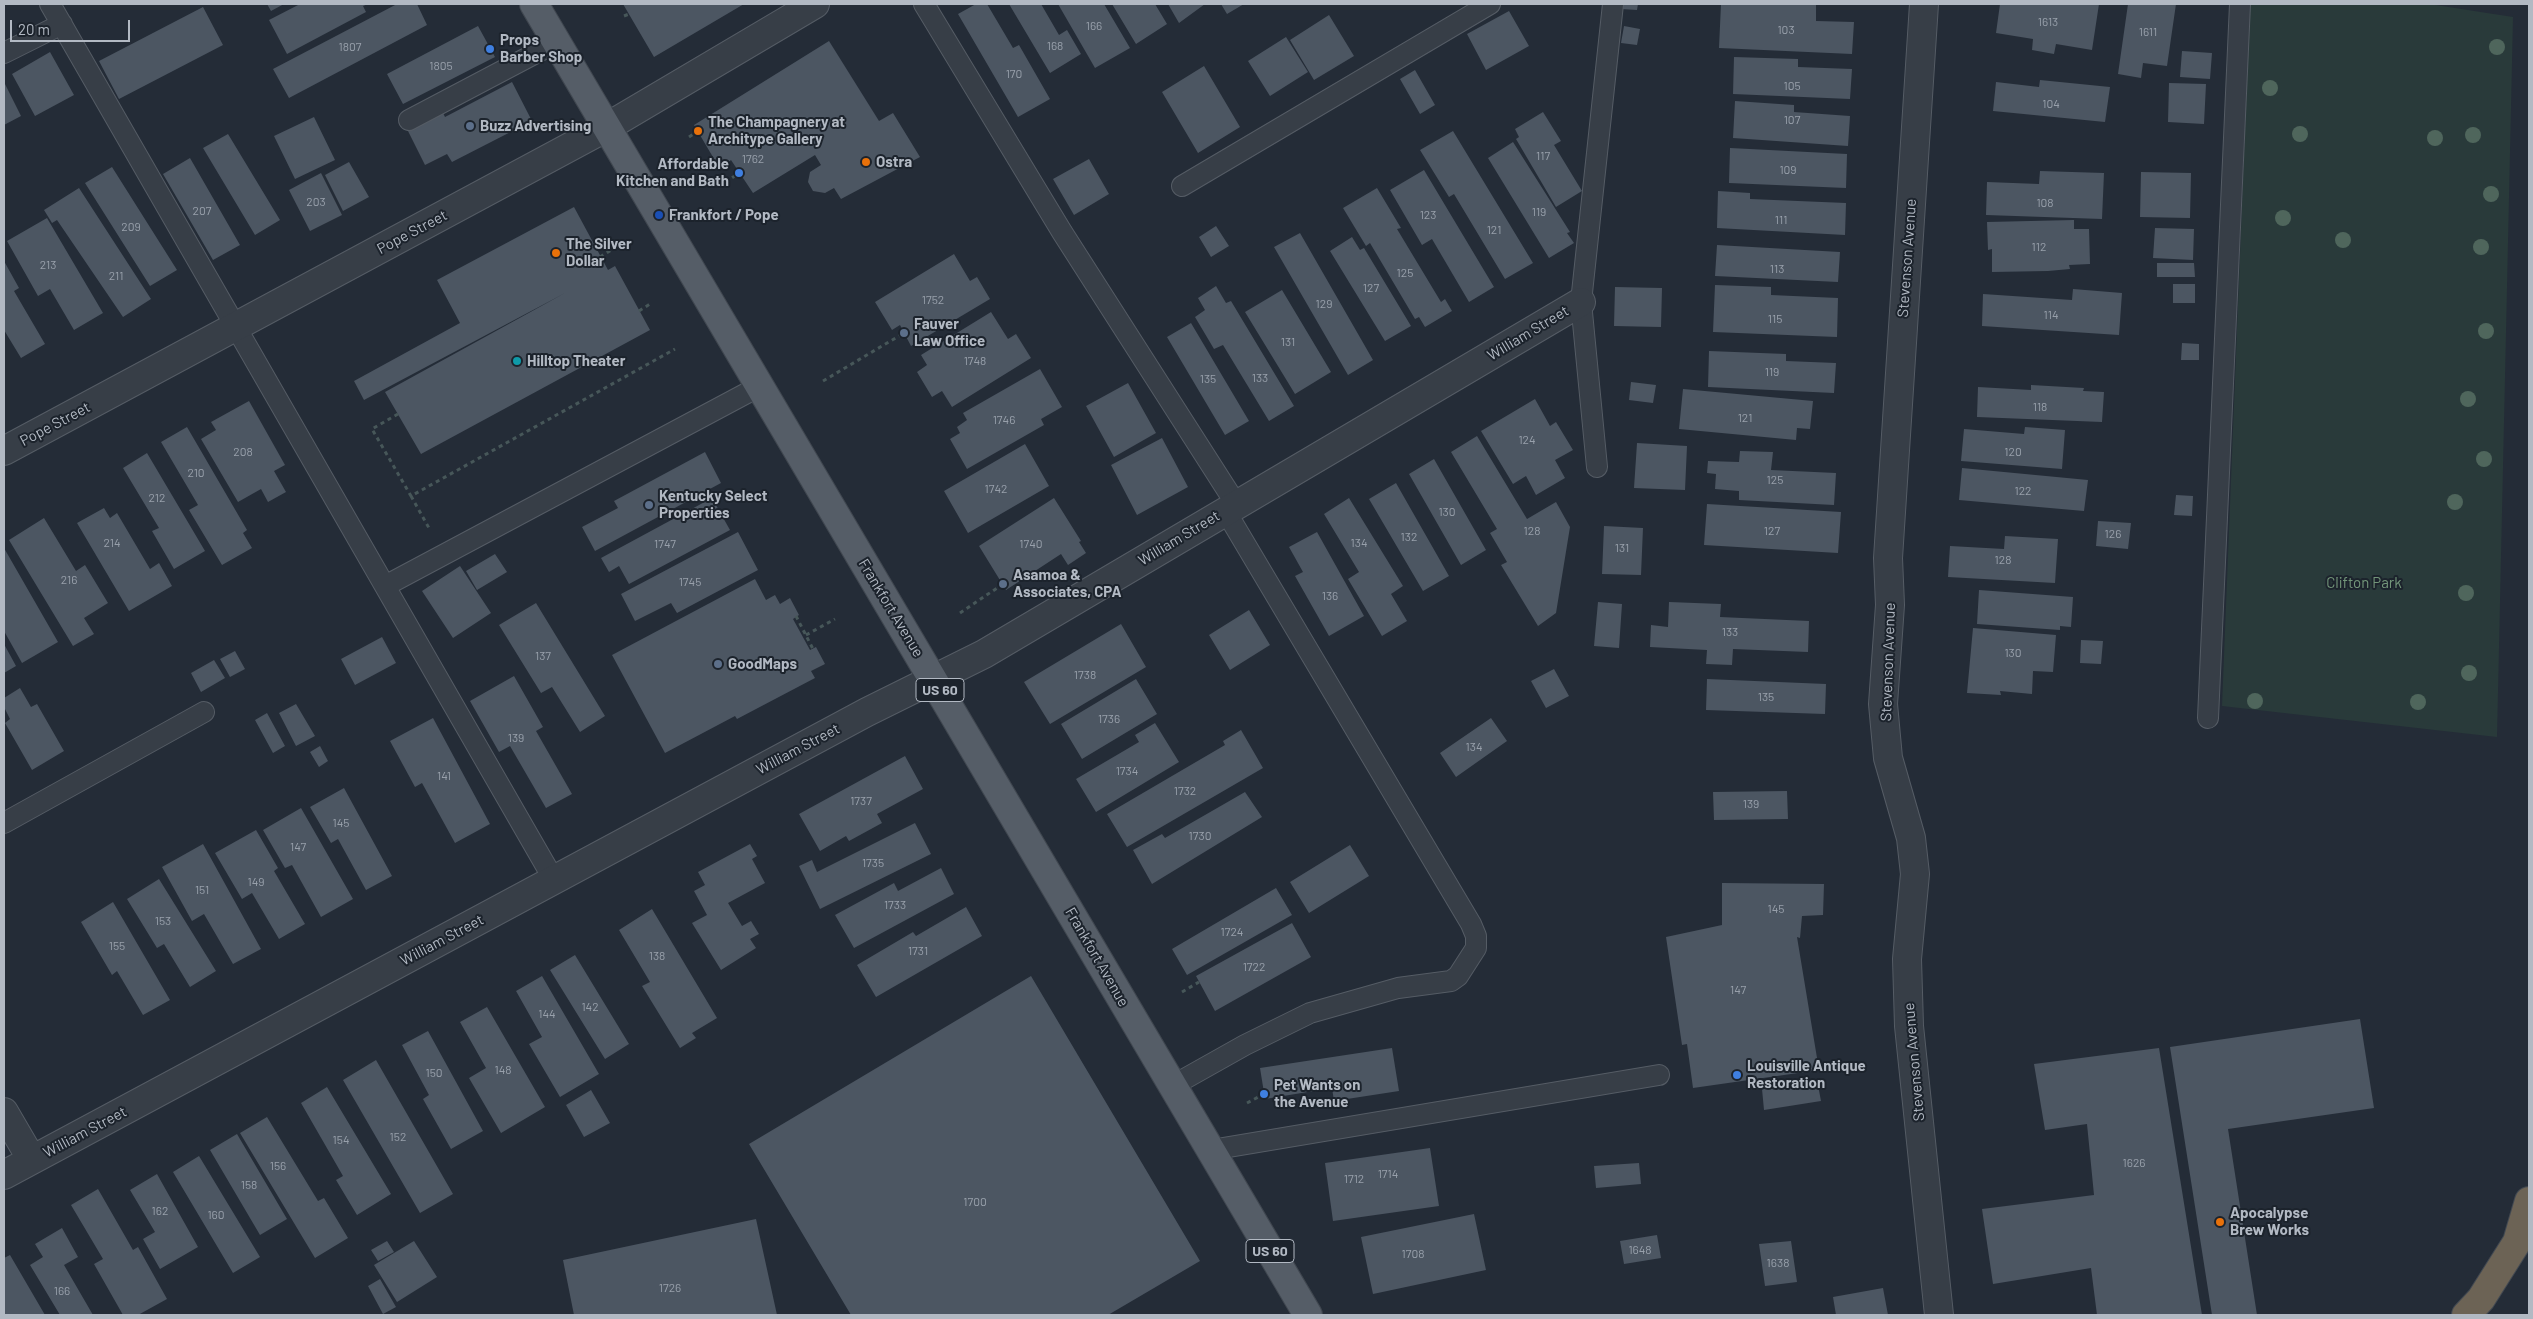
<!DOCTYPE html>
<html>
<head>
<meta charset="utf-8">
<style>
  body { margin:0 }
  #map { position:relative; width:2533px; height:1319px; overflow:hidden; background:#242c37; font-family:Barlow,sans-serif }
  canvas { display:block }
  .frame { position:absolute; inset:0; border:5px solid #b2b9c3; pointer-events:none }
  .scale { position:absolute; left:10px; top:20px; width:120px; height:22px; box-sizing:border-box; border:2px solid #b2b9c3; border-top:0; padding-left:6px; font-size:15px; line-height:18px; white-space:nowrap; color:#b2b9c3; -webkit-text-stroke:4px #1c232c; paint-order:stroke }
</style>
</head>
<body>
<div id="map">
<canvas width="2533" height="1319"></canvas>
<div class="frame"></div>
<div class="scale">20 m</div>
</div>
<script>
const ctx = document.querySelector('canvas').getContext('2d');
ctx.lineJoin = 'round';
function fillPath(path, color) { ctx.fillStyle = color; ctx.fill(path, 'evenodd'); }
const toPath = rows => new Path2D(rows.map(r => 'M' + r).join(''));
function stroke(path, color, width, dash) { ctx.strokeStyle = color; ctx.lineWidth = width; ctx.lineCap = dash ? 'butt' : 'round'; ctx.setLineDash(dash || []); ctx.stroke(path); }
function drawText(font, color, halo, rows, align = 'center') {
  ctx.font = font + ' Barlow,sans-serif'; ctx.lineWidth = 4; ctx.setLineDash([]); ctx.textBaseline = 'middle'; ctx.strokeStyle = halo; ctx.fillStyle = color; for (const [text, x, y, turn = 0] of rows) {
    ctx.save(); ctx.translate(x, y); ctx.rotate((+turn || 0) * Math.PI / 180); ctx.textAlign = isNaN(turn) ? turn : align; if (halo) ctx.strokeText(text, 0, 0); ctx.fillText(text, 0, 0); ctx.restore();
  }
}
const green = toPath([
  [2250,4,2429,4,2513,17,2497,737,2222,706]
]);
const building = toPath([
  [267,4,284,4,271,11],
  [300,4,368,4,363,6,366,12,287,54,269,20],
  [397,4,417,4,427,25,289,98,273,69],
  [623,4,744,4,654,57],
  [976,4,987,4,1013,48,1019,45,1050,99,1018,117,958,14],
  [1009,4,1041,4,1059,35,1067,30,1081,54,1050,73],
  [1058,4,1104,4,1130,48,1095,68],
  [1112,4,1155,4,1167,24,1136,44],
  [1168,4,1205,4,1179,23],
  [1221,4,1244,4,1227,14],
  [1622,4,1638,4,1637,10,1621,9],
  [1721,4,1816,4,1816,21,1854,22,1852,54,1719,48],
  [2000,4,2099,4,2092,50,2056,44,2054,54,2032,50,2033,39,1996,33],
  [2128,4,2176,4,2167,66,2143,63,2141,78,2118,74],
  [203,7,223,45,119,99,99,61],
  [1509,11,1529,46,1486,70,1467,34],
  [1329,15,1354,56,1314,80,1290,40],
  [478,26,495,57,403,104,387,74],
  [1624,26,1640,29,1637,45,1621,43],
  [1286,37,1308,72,1270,96,1248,61],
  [829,41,879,121,893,113,920,157,841,199,834,188,825,193,813,191,808,182,810,172,821,165,815,155,753,193,731,160,720,169,694,125],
  [2182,51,2212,53,2210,79,2180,77],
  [50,52,74,95,35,116,12,74],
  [1734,57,1798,59,1798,67,1852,69,1850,99,1733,94],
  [1204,66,1240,127,1198,153,1162,92],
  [1415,70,1435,105,1420,114,1400,79],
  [2040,80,2110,87,2105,122,1993,111,1996,82,2039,87],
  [4,82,21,116,4,125],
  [512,82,532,121,452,162,447,154,425,165,408,131,443,113,445,117],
  [2169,83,2206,84,2204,124,2168,122],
  [1735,101,1794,105,1794,112,1850,116,1848,146,1733,138],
  [1543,112,1561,141,1554,145,1582,191,1556,207,1516,139,1519,137,1515,129],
  [314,117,335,160,295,179,274,136],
  [1453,131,1533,263,1505,279,1454,194,1449,197,1420,150],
  [228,134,280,220,255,235,203,148],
  [1513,142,1570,232,1567,233,1574,243,1549,258,1488,158],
  [1730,148,1847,154,1846,188,1729,183],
  [190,158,240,245,213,260,163,174],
  [1089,159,1109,194,1074,215,1053,179],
  [349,162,369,197,343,211,325,175],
  [112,167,177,270,150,286,85,183],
  [1424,170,1494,287,1469,302,1432,239,1422,245,1390,190],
  [2040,171,2104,173,2102,219,1986,215,1987,182,2039,184],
  [2141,172,2191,173,2190,218,2140,217],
  [321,173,342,215,310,231,289,190],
  [79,188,151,299,123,317,57,220,52,223,44,210],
  [1377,188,1401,228,1397,229,1441,302,1445,299,1452,311,1425,327,1419,317,1415,319,1370,243,1366,246,1343,208],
  [1718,191,1750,193,1750,199,1846,203,1845,235,1717,228],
  [574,207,608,270,615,266,650,330,421,454,385,392,565,293,364,400,354,381,460,323,437,280],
  [47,218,103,313,74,330,50,289,38,296,7,241],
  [2074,220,2074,229,2089,229,2090,264,2069,265,2070,269,2048,271,1992,272,1992,249,1988,250,1987,222],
  [1216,226,1229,246,1211,257,1199,237],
  [2155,228,2194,229,2193,260,2153,258],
  [1300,233,1373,360,1348,375,1274,247],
  [1352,237,1360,250,1364,248,1411,326,1385,341,1330,251],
  [1717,245,1840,252,1838,282,1715,276],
  [954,254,970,281,977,277,990,299,911,346,900,325,892,330,875,302],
  [4,261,19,288,14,291,45,344,21,358,4,330],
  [2157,263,2194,263,2195,277,2157,277],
  [2173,284,2195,284,2195,303,2173,303],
  [1715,285,1771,287,1771,295,1838,298,1837,337,1713,332],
  [1216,286,1226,303,1231,301,1294,406,1269,421,1223,345,1214,349,1195,317,1205,310,1198,298],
  [1615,287,1662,288,1661,327,1614,326],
  [2073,289,2122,293,2119,335,1982,326,1983,294,2072,300],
  [1282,290,1331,372,1295,394,1245,312],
  [991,312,1008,339,1016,334,1031,358,952,407,942,391,932,397,917,372,927,365,921,355],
  [1191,323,1249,421,1225,435,1167,337],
  [2182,343,2199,344,2199,360,2181,360],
  [1709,351,1786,354,1786,361,1836,363,1834,393,1708,387],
  [1040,369,1062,407,1041,419,1044,425,967,469,950,439,960,433,957,427,967,420,963,413],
  [1631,382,1656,385,1653,403,1629,400],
  [1128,383,1156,433,1114,457,1086,406],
  [2031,385,2084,388,2083,391,2104,392,2102,422,1977,417,1978,387,2031,390],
  [1683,389,1813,401,1810,429,1797,428,1796,440,1679,429],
  [1535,399,1550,426,1556,422,1573,450,1555,460,1565,478,1536,495,1526,476,1513,484,1481,431],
  [249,401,285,465,274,471,286,492,268,502,261,489,238,502,201,439,216,430,211,422],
  [187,427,247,530,243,533,252,548,222,565,189,510,198,505,161,442],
  [2025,427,2065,430,2062,469,1961,461,1964,429,2024,434],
  [1477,436,1527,519,1556,502,1570,527,1556,613,1538,626,1501,565,1507,562,1490,533,1497,529,1451,452],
  [1162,438,1188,487,1137,515,1111,465],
  [1637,443,1687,446,1685,490,1634,488],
  [1025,444,1049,486,968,533,944,491],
  [1740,451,1773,452,1771,470,1836,473,1834,505,1739,500,1739,491,1715,489,1716,474,1707,473,1708,461,1739,462],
  [705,452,721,483,595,551,582,527,618,508,614,501],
  [147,453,205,551,174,569,152,531,159,528,123,468],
  [1434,459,1486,550,1461,565,1409,474],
  [1962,468,2088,480,2084,511,1959,500],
  [1396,483,1449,576,1423,591,1369,499],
  [2176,495,2193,496,2192,516,2174,515],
  [712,498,730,530,629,584,619,566,609,572,601,558],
  [1054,498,1081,541,1079,542,1086,553,1068,565,1061,554,1006,590,979,546],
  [1349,498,1403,586,1391,594,1407,621,1382,636,1348,579,1359,572,1324,514],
  [1707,504,1841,512,1838,553,1704,545],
  [104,508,110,518,117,513,150,569,159,563,172,586,129,611,77,523],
  [44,518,76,571,85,565,108,603,84,618,94,634,73,646,9,540],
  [2098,521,2131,523,2128,549,2096,546],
  [1604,526,1643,528,1641,575,1602,574],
  [738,532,758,570,677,613,671,603,635,621,621,594],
  [1317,532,1364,616,1329,636,1295,576,1303,572,1289,547],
  [2005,536,2058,539,2055,583,1948,577,1950,546,2004,549],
  [4,548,58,642,22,663,4,631],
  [495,554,507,572,477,590,466,571],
  [460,566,491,613,453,638,422,591],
  [755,579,766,600,775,595,780,604,790,598,799,615,793,619,810,650,816,647,825,664,811,671,815,678,737,719,735,716,665,753,612,655],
  [1979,590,2073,597,2071,627,2060,626,2060,630,1977,624],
  [1598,602,1622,604,1619,648,1594,646],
  [1669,602,1721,604,1720,617,1809,621,1808,652,1733,649,1732,665,1706,664,1707,650,1650,647,1651,625,1668,627],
  [536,603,605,716,580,732,552,687,541,693,499,625],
  [1249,610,1270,645,1230,670,1209,635],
  [1121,624,1146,667,1050,724,1024,682],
  [1973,628,2056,635,2053,672,2033,671,2032,694,2000,691,2001,695,1967,693],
  [382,637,396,663,355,685,341,659],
  [2081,640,2103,641,2101,664,2080,663],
  [4,644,16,666,4,673],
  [235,651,245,669,230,677,220,659],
  [214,660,225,678,201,692,191,673],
  [1554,669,1569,696,1546,708,1531,681],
  [514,676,543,727,536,731,572,794,546,808,510,746,499,752,470,701],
  [1136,679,1157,714,1082,759,1061,724],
  [1707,679,1826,684,1825,714,1706,710],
  [20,688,31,707,37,704,64,751,32,770,5,723,10,719,4,707,4,698],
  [296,704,315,736,296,746,279,713],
  [267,713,285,746,273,753,255,720],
  [433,718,490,824,455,843,422,783,415,787,390,741],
  [1491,718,1507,741,1456,777,1440,753],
  [1155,723,1179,762,1096,812,1076,779,1139,742,1135,735],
  [1241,730,1263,768,1127,847,1107,814,1225,745,1223,741],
  [320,746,328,761,319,767,310,752],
  [905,756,923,789,877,814,882,823,849,841,846,836,820,851,799,814],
  [344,788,392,876,366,890,338,839,331,843,310,807],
  [1787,791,1788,819,1714,820,1713,792],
  [1245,792,1262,817,1152,884,1133,850,1162,834,1165,838],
  [301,808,353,899,321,917,292,865,285,868,263,830],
  [915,823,931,854,820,909,799,866,812,860,817,872],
  [256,830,278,868,274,871,305,924,279,939,252,893,242,899,215,853],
  [203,844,261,949,233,964,204,914,192,921,162,867],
  [750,844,757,856,752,859,765,883,728,903,742,926,751,921,759,934,750,939,756,948,721,970,692,923,707,915,694,891,705,885,698,872],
  [1350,845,1369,876,1309,913,1290,882],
  [941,868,954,894,854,948,835,915,894,883,898,891],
  [159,879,216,971,190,987,164,944,157,948,127,899],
  [1722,883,1824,884,1823,915,1802,916,1800,938,1797,937,1819,1070,1693,1088,1687,1044,1682,1045,1666,937,1722,925],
  [1276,888,1292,915,1187,975,1172,949],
  [113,902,170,1000,143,1015,117,971,112,975,81,922],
  [966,907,982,936,876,997,857,965,913,932,916,936],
  [652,909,717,1018,692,1033,696,1038,680,1048,642,986,650,982,619,930],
  [1292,923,1311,957,1215,1011,1196,976],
  [575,955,629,1044,605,1059,550,970],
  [542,976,599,1074,560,1097,529,1044,542,1037,516,991],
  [1031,976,1200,1261,1108,1315,851,1315,749,1144],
  [487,1007,545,1107,501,1133,469,1078,486,1068,460,1022],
  [2360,1019,2374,1108,2228,1129,2257,1315,2212,1315,2170,1047],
  [428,1031,483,1131,451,1149,423,1099,429,1095,402,1045],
  [1392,1048,1399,1091,1334,1101,1332,1088,1265,1099,1260,1068],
  [2159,1048,2202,1315,2097,1315,2091,1268,1993,1284,1982,1209,2094,1195,2087,1124,2045,1130,2034,1064],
  [376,1060,453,1194,420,1213,343,1080],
  [1817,1080,1821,1101,1764,1110,1762,1089],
  [327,1087,391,1194,357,1215,336,1180,343,1176,301,1103],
  [591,1090,610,1123,584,1137,566,1105],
  [267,1117,318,1201,324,1198,348,1238,315,1258,240,1133],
  [237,1134,287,1219,260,1235,210,1150],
  [1430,1148,1439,1206,1333,1221,1325,1163],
  [199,1156,260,1257,233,1273,173,1172],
  [1639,1163,1641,1184,1596,1188,1594,1166],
  [157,1174,198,1247,160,1269,143,1239,155,1232,130,1190],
  [98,1189,133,1250,138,1247,167,1299,138,1315,123,1315,94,1264,103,1259,71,1205],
  [1474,1214,1486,1270,1373,1294,1361,1237],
  [756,1219,777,1315,574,1315,563,1260],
  [62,1228,78,1257,64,1265,93,1315,60,1315,30,1265,43,1257,35,1244],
  [1657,1235,1661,1258,1624,1264,1620,1241],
  [387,1241,394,1252,378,1261,371,1250],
  [414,1241,437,1277,397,1302,374,1265],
  [1791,1241,1797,1282,1765,1286,1759,1244],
  [10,1255,45,1315,4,1315,4,1258],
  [380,1279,396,1307,383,1314,368,1286],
  [1883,1288,1888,1315,1836,1315,1833,1297]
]);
const path = toPath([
  [624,16,629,14],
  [689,137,698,131],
  [719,187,739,173],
  [600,257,616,247],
  [639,311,650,304],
  [823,381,904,333],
  [398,414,372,429,411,496,675,349],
  [411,496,429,528],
  [960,613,1003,584],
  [796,616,813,649],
  [806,635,835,619],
  [1182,992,1199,982],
  [1247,1103,1264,1094]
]);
const lane = toPath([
  [50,4,554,880],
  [924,4,1062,232,1236,504],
  [4,53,62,24],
  [409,120,557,42],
  [1182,186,1490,4],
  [1597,467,1581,302,1613,4],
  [385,586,760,386],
  [2208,718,2240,4],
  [4,823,204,712],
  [1172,1086,1245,1045,1310,1013,1398,988,1451,981,1458,976,1476,948,1476,936,1471,924,1225,510],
  [1211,1150,1659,1075]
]);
const street = toPath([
  [1924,4,1888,558,1890,605,1883,704,1888,758,1911,838,1915,874,1907,959,1909,1026,1939,1315],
  [4,451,607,127,815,4],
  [4,1112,32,1160],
  [4,1175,867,712,984,654,1581,302]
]);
const primary = toPath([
  [534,4,1308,1315]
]);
const highway = toPath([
  [2466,1315,2481,1299,2517,1242,2529,1201]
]);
const trees = [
  [2497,47],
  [2270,88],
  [2300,134],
  [2473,135],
  [2435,138],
  [2491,194],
  [2283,218],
  [2343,240],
  [2481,247],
  [2486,331],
  [2468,399],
  [2484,459],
  [2455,502],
  [2466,593],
  [2469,673],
  [2255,701],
  [2418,702]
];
const markers = [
  [490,49,5,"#3f7fe0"],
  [470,126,5,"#5c6f8a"],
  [698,131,5,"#e8710a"],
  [866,162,5,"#e8710a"],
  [739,173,5,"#3f7fe0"],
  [659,215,5,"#1a4fb4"],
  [556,253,5,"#e8710a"],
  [904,333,5,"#5c6f8a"],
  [517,361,5,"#0f9aa8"],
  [649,505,5,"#5c6f8a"],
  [1003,584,5,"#5c6f8a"],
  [718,664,5,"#5c6f8a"],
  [1737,1075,5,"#3f7fe0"],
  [1264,1094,5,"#3f7fe0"],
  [2220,1222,5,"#e8710a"]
];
const numberNames = [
  ["1613",2048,22],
  ["166",1094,26],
  ["103",1786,30],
  ["1611",2148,32],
  ["168",1055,46],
  ["1807",350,47],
  ["1805",441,66],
  ["170",1014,74],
  ["105",1792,86],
  ["104",2051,104],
  ["107",1792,120],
  ["117",1543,156],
  ["1762",753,159],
  ["109",1788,170],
  ["203",316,202],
  ["108",2045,203],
  ["207",202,211],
  ["119",1539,212],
  ["123",1428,215],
  ["111",1781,220],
  ["209",131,227],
  ["121",1494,230],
  ["112",2039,247],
  ["213",48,265],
  ["113",1777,269],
  ["125",1405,273],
  ["211",116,276],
  ["127",1371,288],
  ["1752",933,300],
  ["129",1324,304],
  ["114",2051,315],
  ["115",1775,319],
  ["131",1288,342],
  ["1748",975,361],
  ["119",1772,372],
  ["133",1260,378],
  ["135",1208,379],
  ["118",2040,407],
  ["121",1745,418],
  ["1746",1004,420],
  ["124",1527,440],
  ["208",243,452],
  ["120",2013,452],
  ["210",196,473],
  ["125",1775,480],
  ["1742",996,489],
  ["122",2023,491],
  ["212",157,498],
  ["130",1447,512],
  ["128",1532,531],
  ["127",1772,531],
  ["126",2113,534],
  ["132",1409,537],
  ["214",112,543],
  ["134",1359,543],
  ["1747",665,544],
  ["1740",1031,544],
  ["131",1622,548],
  ["128",2003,560],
  ["216",69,580],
  ["1745",690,582],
  ["136",1330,596],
  ["133",1730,632],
  ["130",2013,653],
  ["137",543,656],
  ["1738",1085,675],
  ["135",1766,697],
  ["1736",1109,719],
  ["139",516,738],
  ["134",1474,747],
  ["1734",1127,771],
  ["141",444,776],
  ["1732",1185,791],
  ["1737",861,801],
  ["139",1751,804],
  ["145",341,823],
  ["1730",1200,836],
  ["147",298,847],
  ["1735",873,863],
  ["149",256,882],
  ["151",202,890],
  ["1733",895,905],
  ["145",1776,909],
  ["153",163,921],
  ["1724",1232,932],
  ["155",117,946],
  ["1731",918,951],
  ["138",657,956],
  ["1722",1254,967],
  ["147",1738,990],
  ["142",590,1007],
  ["144",547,1014],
  ["148",503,1070],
  ["150",434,1073],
  ["152",398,1137],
  ["154",341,1140],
  ["1626",2134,1163],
  ["156",278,1166],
  ["1714",1388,1174],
  ["1712",1354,1179],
  ["158",249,1185],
  ["1700",975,1202],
  ["162",160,1211],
  ["160",216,1215],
  ["1648",1640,1250],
  ["1708",1413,1254],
  ["1638",1778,1263],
  ["1726",670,1288],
  ["166",62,1291]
];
const shields = [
  [940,690,48],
  [1270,1251,48]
];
const shieldNames = [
  ["US 60",940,690],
  ["US 60",1270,1251]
];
const poiNames = [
  ["Props",500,40],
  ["Barber Shop",500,57],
  ["The Champagnery at",708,122],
  ["Architype Gallery",708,139],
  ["Buzz Advertising",480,126],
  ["Ostra",876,162],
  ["Affordable",729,164,"right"],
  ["Kitchen and Bath",729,181,"right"],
  ["Frankfort / Pope",669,215],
  ["The Silver",566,244],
  ["Dollar",566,261],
  ["Fauver",914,324],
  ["Law Office",914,341],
  ["Hilltop Theater",527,361],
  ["Kentucky Select",659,496],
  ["Properties",659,513],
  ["Asamoa &",1013,575],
  ["Associates, CPA",1013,592],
  ["GoodMaps",728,664],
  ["Louisville Antique",1747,1066],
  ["Restoration",1747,1083],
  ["Pet Wants on",1274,1085],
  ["the Avenue",1274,1102],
  ["Apocalypse",2230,1213],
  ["Brew Works",2230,1230]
];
const streetNames = [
  ["Pope Street",412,232,-28],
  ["Stevenson Avenue",1907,258,-86],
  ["William Street",1528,333,-31],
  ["Pope Street",55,424,-28],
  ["William Street",1179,538,-31],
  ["Frankfort Avenue",891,608,59],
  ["Stevenson Avenue",1888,662,-88],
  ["William Street",798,749,-28],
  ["William Street",442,940,-28],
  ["Frankfort Avenue",1097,957,60],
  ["Stevenson Avenue",1914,1062,-95],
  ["William Street",85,1132,-28]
];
const parkNames = [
  ["Clifton Park",2364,583]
];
fillPath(green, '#293a3a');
fillPath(building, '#4c5662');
stroke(lane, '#555c65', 22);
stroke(street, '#555c65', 30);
stroke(primary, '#404750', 30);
stroke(highway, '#424952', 30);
stroke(path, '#475759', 3, [4, 4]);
stroke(lane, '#373e47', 20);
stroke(street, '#373e47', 28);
stroke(primary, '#555d67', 28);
stroke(highway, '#6c6355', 28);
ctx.fillStyle = '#4f665c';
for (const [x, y] of trees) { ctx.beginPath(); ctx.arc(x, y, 8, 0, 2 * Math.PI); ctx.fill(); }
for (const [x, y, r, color] of markers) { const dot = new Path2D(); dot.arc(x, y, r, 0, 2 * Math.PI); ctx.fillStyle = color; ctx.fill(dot); stroke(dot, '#1c232c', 2); }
drawText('12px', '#98a0ab', null, numberNames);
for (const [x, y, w] of shields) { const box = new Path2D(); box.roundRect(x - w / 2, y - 11.5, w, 23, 4); ctx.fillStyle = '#1c232c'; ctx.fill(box); stroke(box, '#b2b9c3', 1); }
drawText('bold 14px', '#b2b9c3', null, shieldNames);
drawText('bold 15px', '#b2b9c3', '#1c232c', poiNames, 'left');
drawText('15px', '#b2b9c3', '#1c232c', streetNames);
drawText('15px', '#73967a', '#1c232c', parkNames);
</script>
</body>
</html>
